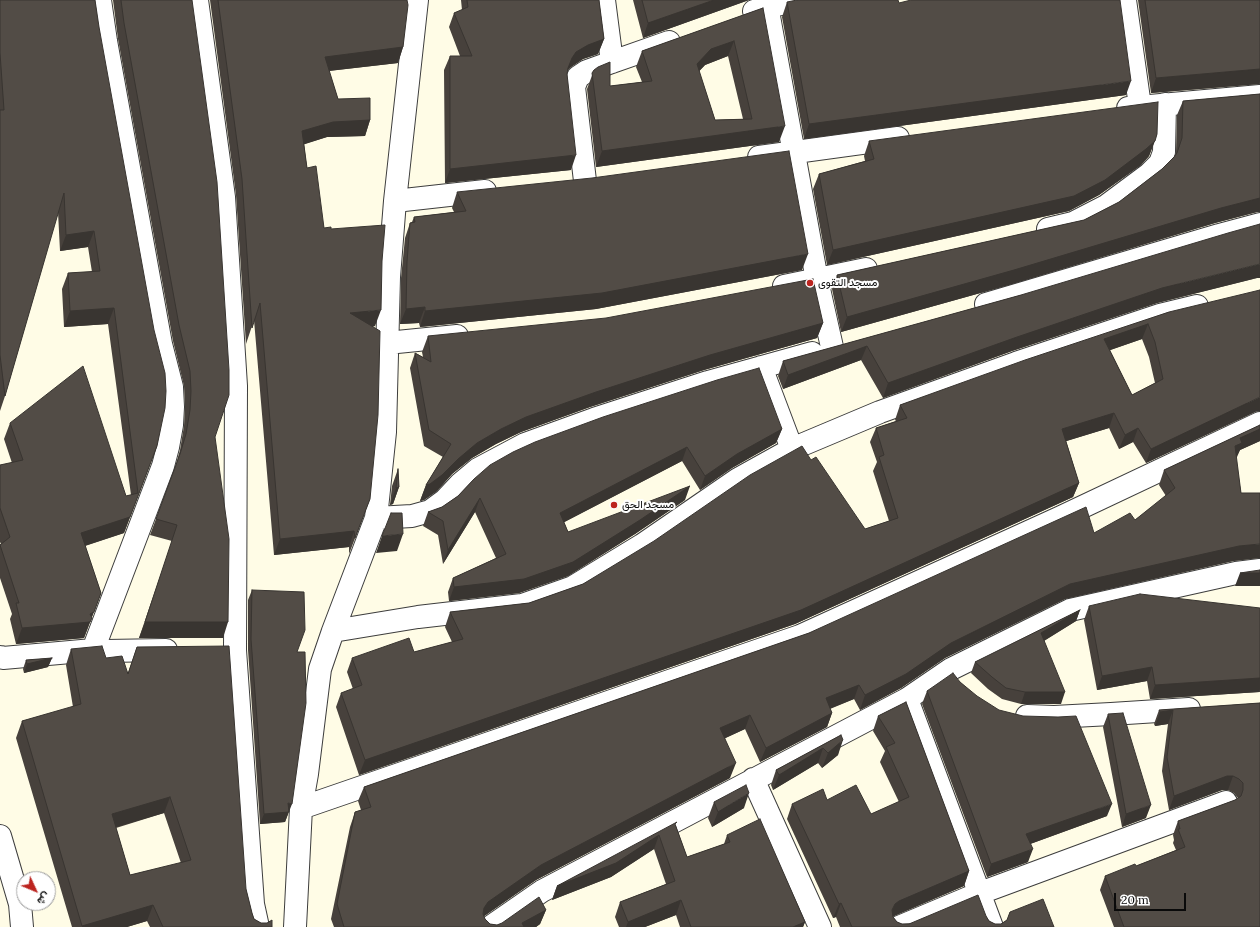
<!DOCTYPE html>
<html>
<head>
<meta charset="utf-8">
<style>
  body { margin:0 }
  #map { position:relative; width:1260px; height:927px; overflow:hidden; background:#fffce6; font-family:Lora,Vazirmatn,serif }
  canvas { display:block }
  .north { position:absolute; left:16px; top:871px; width:40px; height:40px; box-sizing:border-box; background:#fff; border:1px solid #9d9d9d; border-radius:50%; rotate:134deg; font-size:11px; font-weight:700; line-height:16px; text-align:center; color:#0a0a0a }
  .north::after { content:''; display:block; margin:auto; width:14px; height:18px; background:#bc241f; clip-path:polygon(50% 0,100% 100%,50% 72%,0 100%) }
  .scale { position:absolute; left:1114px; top:893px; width:72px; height:18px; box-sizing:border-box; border:2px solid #0a0a0a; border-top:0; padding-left:5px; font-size:12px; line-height:14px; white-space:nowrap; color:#0a0a0a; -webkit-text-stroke:3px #fff; paint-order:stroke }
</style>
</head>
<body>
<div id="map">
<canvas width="1260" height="927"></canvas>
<div class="north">ش</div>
<div class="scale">20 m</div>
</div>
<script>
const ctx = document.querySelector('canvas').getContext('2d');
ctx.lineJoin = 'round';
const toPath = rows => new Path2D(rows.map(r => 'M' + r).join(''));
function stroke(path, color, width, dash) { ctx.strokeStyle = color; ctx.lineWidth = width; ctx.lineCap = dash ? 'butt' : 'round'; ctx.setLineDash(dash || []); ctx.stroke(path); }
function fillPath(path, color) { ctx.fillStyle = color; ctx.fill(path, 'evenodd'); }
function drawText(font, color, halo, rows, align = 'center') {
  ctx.font = font + ' Lora,Vazirmatn,serif'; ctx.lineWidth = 4; ctx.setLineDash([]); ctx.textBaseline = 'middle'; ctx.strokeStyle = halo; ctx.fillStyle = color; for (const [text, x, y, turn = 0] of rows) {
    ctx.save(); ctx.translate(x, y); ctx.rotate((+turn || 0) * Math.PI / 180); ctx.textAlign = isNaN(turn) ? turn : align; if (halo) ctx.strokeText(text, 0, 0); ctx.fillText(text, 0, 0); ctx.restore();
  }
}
const minor = toPath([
  [197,0,224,197,236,386,235,650,253,904,258,927],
  [604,0,612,62],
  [766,0,817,280,832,347],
  [1125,0,1140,106],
  [754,11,767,7,800,0],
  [1128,108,1260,96],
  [759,157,898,138],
  [585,181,574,87,578,77,587,71,612,62,669,42],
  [395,201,485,191],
  [1048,229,1073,223,1106,206,1149,174,1160,163,1164,152,1165,104],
  [784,286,866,269],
  [986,304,1219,235,1260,224],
  [387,343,457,336],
  [761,367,792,449],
  [376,518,412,516,430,511,445,500,460,484,478,469,525,444,594,419,708,382,812,353],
  [333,631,418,617,522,605,573,587,642,545,738,479,792,449,880,412,1016,363,1160,315,1197,306],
  [93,650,163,466,168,447,172,425,173,407,172,387,161,344,106,41,100,0],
  [0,657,3,658,93,650,106,651,166,650],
  [907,699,992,927],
  [1027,716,1054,717,1111,714,1189,709],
  [753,779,820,927],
  [301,808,800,636,1059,518,1260,423],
  [0,836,20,904,22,927],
  [295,927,301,808,307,774,320,669,333,631,376,518,385,432,389,277,395,201,417,0],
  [490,927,542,891,907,699,951,669,1070,610,1236,573,1260,570],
  [899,927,980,893,1226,802]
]);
const wall = toPath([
  [0,0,95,0,157,446,124,533,85,546,101,593,84,638,16,644,10,619,12,614,0,578,0,544,1,544,0,542,0,465,12,463,4,439,10,423,126,496,131,495,108,324,64,327,62,289,68,273,92,272,88,247,60,251,58,212,5,396,0,411],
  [113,0,192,0,215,437,223,638,139,638,172,541,150,535,175,468,180,450,184,426,185,406,184,386,173,341,118,39],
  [210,0,407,0,403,47,398,63,329,71,338,99,370,120,365,136,327,137,304,144,307,168,324,228,331,229,375,326,372,327,370,499,349,554,349,547,274,555,254,320,246,344,236,195],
  [461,0,599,0,604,39,598,54,583,59,571,67,567,71,571,170,445,183,444,70,450,56,460,56,449,27,454,13,462,10],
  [633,0,749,0,643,38],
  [1138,0,1260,0,1260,84,1151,93],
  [787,2,899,3,1126,95,804,139,782,17],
  [763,8,779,142,596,167,587,89,594,70,610,86,642,82,636,67,642,51],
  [728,56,743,119,715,120,699,71,705,65],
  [1260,94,1260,212,1257,212,1215,223,1009,285,841,332,832,289,837,275,1084,220,1119,202,1162,169,1174,157,1176,152,1177,115,1183,101],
  [1157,134,1149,156,1141,165,1099,195,1069,211,827,265,813,189,819,174,865,161,864,156,869,141],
  [457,192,802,270,596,309,420,327,419,323,400,324,401,278,405,238,410,223,412,222,414,217,454,212,452,208],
  [1257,278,1157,303,1012,351,883,398,861,360,783,389,778,376,783,361,1021,295],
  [1169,312,1255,412,1146,463,1133,442,1119,449,1109,428,1066,441,1079,483,1073,497,795,624,359,775,336,707,341,693,353,689,347,672,352,658,414,652,452,642,445,627,450,612,529,603,583,584,811,460,865,529,889,521,873,471,877,462,870,442,876,428,896,421,895,420,900,405],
  [1142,339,1149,357,1155,383,1132,395,1110,350],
  [823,323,817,338,704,370,590,407,521,432,496,444,472,458,452,474,437,491,424,500,420,501,426,485,443,457,424,446,410,368,415,353,423,357,422,352,428,336],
  [1260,425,1260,441,1240,450,1236,457,1241,493,1258,558,1233,561,1065,599,945,658,901,688,860,710,854,699,830,709,832,713,827,727,760,762,745,729,725,738,730,778,536,880,484,916,485,919,490,924,497,925,546,910,540,924,536,927,334,927,331,919,350,827,355,812,361,810,358,801,364,787,809,633,1094,533,1135,520,1166,496,1159,485,1164,470],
  [782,429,776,443,732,468,700,490,682,461,564,522,568,532,685,500,635,534,568,576,519,593,449,601,448,592,453,578,496,558,475,512,443,564,438,535,423,526,428,512,442,507,458,496,474,479],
  [398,469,399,487,393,504,390,505,392,486],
  [252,590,297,652,288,814,285,822,260,824,248,650,248,600],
  [1089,606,1260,608,1260,692,1150,699,1147,681,1097,690,1084,620],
  [1080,610,1076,621,1044,641,1061,704,1021,704,1002,699,988,689,971,673,975,662],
  [137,647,246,889,252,913,254,919,261,923,272,927,150,927,147,921,127,927,72,927,16,738,22,721,73,707,66,665,71,649,106,658,128,673],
  [164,813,181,863,130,875,116,828],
  [52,658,48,667,24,673,23,669,26,660],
  [960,682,1107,816,1030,844,1028,862,987,877,922,704,927,691],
  [906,702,969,871,964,886,894,916,893,917,897,922,902,924,986,916,989,921,995,924,1001,924,1007,920,1010,912,1054,927,840,927,836,917,833,918,787,819,792,804,827,800,871,814,899,802,880,762,885,751,873,731,878,716],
  [1260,703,1260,927,1114,927,1100,890,1105,876,1136,866,1176,850,1173,843,1174,840,1173,835,1178,821,1235,800,1238,798,1234,793,1228,790,1222,790,1169,810,1162,771,1168,724,1155,726,1154,724,1159,710],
  [1108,714,1146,818,1122,827,1103,727],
  [841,735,838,755,822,768,818,763,773,790,771,785,776,770],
  [714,802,744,808,712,827,708,818],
  [676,826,687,857,724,844,727,835,805,922,803,927,680,927,676,915,645,927,619,927,615,917,620,902,666,884,654,849,611,877,552,900,557,886]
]);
const shadedWall = toPath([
  [714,0,749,0,643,38,648,23],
  [604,39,598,54,583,59,571,67,566,72,572,58,576,52,588,45],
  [734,41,728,56,705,65,691,80,697,64,711,49],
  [403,47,398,63,319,72,325,57],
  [1260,69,1260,81,1259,84,1151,93,1156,78],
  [1131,81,1126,95,804,139,809,124],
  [370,120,365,136,327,137,296,147,302,131,333,122],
  [785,126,779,142,596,167,602,151],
  [1155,141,1149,156,1141,165,1099,195,1069,211,827,265,833,250],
  [576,155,571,170,445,183,450,169],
  [1260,198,1260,212,1257,212,1215,223,1009,285,841,332,847,317,1221,208],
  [94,231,88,247,60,251,66,235],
  [808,254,802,270,596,309,420,327,425,311],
  [1260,264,1260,278,1257,278,1157,303,1012,351,883,398,888,383,1017,337,1162,288],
  [425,307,419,323,400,324,406,309],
  [114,308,108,324,64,327,70,311],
  [381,310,375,326,344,329,350,313],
  [823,323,817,338,704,370,590,407,521,432,496,444,472,458,452,474,437,491,424,500,420,501,426,485,477,443,501,429,526,417,596,392,710,355],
  [1148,324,1142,339,1099,354,1104,339],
  [867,346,861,360,783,389,788,375],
  [1260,397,1260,411,1255,412,1146,463,1151,449],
  [1114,413,1109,428,1057,444,1062,429],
  [1138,428,1133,442,1119,449,1125,435],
  [782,429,776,443,732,468,700,490,705,476,737,454],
  [1260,429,1260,441,1240,450,1237,457,1230,461,1235,446,1240,438],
  [157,446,124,533,75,549,81,533,130,517],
  [687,447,682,461,555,527,560,513],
  [1079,483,1073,497,795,624,359,775,365,760],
  [690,486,685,500,635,534,568,576,519,593,449,601,454,587],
  [399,487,393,504,390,505,396,488],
  [480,498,475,512,443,564,448,550],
  [354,531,349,547,274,555,280,539],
  [403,534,397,551,376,553,382,536],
  [1260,544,1260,558,1233,561,1065,599,945,658,901,688,860,710,865,695,951,643,1070,584,1239,546],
  [1240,573,1260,573,1260,586,1235,586],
  [101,593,84,638,16,644,22,628],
  [1080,610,1076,621,1037,645,1041,633],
  [145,622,228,622,223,638,139,638],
  [52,658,48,667,24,673,27,664],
  [1152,667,1147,681,1097,690,1102,676],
  [1260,678,1260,689,1259,692,1150,699,1155,685],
  [859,685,854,699,821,712,826,698],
  [1025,692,1065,692,1061,704,1021,704],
  [1173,710,1168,724,1155,726,1160,712],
  [832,713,827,727,760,762,766,748],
  [750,715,745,729,715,743,720,728],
  [843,740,838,755,822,768,828,753],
  [823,748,818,763,773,790,779,775],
  [736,763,730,778,536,880,483,917,484,908,488,902,541,865],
  [1227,776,1233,776,1228,790,1222,790,1169,810,1174,796],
  [749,793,744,808,712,827,718,812],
  [170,797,164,813,106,830,112,814],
  [288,803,292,804,285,822,260,824,264,814],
  [1112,804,1107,816,1022,847,1026,834],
  [1151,805,1146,818,1122,827,1126,814],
  [659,835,654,849,611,877,552,900,557,886],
  [1033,849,1028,862,987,877,991,864],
  [969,871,964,886,894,916,889,919,895,904,899,901],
  [681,900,676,915,645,927,626,927,628,922],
  [841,903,836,917,833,918,839,904],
  [153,905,147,921,127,927,82,927,82,926],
  [546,910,540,924,536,927,521,927,522,923],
  [805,922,803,927,793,927]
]);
const building = toPath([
  [0,0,95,0,99,27,154,330,165,373,166,391,165,408,157,446,130,517,81,533,101,593,94,612,90,614,92,618,90,622,22,628,16,603,19,603,0,545,10,537,0,508,0,465,23,460,10,423,83,366,126,496,138,493,114,308,70,311,68,273,100,271,94,231,66,235,64,193,5,396,0,355,0,110,4,110,0,53,0,0],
  [121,0,192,0,217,182,229,370,229,395,215,437,229,539,228,622,145,622,177,525,156,519,180,454,186,434,190,410,191,391,190,371,179,325,124,23,121,0],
  [218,0,407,0,408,5,403,47,325,57,338,99,370,98,370,120,333,122,302,131,307,168,316,166,324,228,331,227,331,229,385,225,382,261,381,310,350,313,380,331,378,415,370,499,355,538,354,531,280,539,260,303,252,328,242,179,218,0],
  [467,0,599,0,604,39,588,45,576,52,572,58,568,68,567,74,576,155,450,169,450,56,472,56,454,13,468,7,467,0],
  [642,0,714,0,648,23,642,0],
  [797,0,898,0,899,3,911,0,1120,0,1131,81,809,124,787,2,797,0],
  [1145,0,1260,0,1260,69,1156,78,1145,0],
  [763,8,785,126,602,151,592,73,594,70,598,67,610,62,610,86,652,81,642,51,763,8],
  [734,41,752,119,715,120,697,64,711,49,734,41],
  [1260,94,1260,198,1221,208,1014,270,847,317,837,275,1084,220,1119,202,1162,169,1174,157,1177,153,1182,138,1183,101,1260,94],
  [1158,102,1157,134,1155,141,1146,149,1105,180,1074,196,833,250,819,174,874,159,869,141,1158,102],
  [789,151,808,254,602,293,425,311,425,307,406,309,407,262,410,223,415,222,414,217,466,211,457,192,592,178,789,151],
  [1260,224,1260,264,1162,288,1017,337,888,383,867,346,788,375,783,361,1021,295,1228,233,1260,224],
  [813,279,823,323,710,355,596,392,526,417,501,429,477,443,458,459,442,475,430,484,426,485,451,444,429,430,415,353,431,362,428,336,606,318,813,279],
  [1260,290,1260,397,1151,449,1138,428,1125,435,1114,413,1062,429,1079,483,801,610,365,760,341,693,362,685,352,658,409,638,414,652,463,639,450,612,529,603,583,584,654,541,750,475,802,446,811,460,816,457,865,529,898,518,879,457,884,455,876,428,907,418,900,405,1025,360,1169,312,1260,290],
  [1148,324,1155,342,1163,379,1132,395,1104,339,1148,324],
  [759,368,782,429,737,454,705,476,687,447,560,513,568,532,690,486,640,520,573,562,524,579,454,587,453,578,506,554,480,498,448,550,443,521,428,512,442,507,458,496,474,479,490,465,513,452,535,442,603,417,717,380,759,368],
  [1260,425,1260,429,1240,438,1242,443,1235,446,1241,493,1260,493,1260,544,1239,546,1070,584,951,643,906,674,865,695,859,685,826,698,832,713,766,748,750,715,720,728,736,763,541,865,488,902,484,908,483,914,485,919,490,924,497,925,502,923,539,897,546,910,522,923,524,927,344,927,337,904,355,812,371,807,364,787,809,633,1086,507,1094,533,1130,513,1135,520,1175,488,1164,470,1260,425],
  [398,469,399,487,396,488,398,469],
  [391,513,402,513,403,534,382,536,391,513],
  [1260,570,1260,573,1240,573,1260,570],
  [252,590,304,592,305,630,297,652,305,652,306,703,292,804,288,803,289,812,264,814,251,639,252,590],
  [1140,594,1260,608,1260,678,1155,685,1152,667,1102,676,1089,606,1140,594],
  [1080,610,1041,633,1065,692,1025,692,1006,688,992,677,975,662,1080,610],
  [102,646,106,658,122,656,128,674,137,647,229,646,246,889,252,913,254,919,261,923,267,923,272,920,272,927,163,927,153,905,82,926,22,721,81,704,71,649,102,646],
  [170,797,191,860,130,875,112,814,170,797],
  [52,658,27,664,26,660,52,658],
  [953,673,960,682,977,696,999,710,1023,716,1058,717,1076,716,1112,804,1026,834,1033,849,991,864,927,691,953,673],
  [906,702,969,871,899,901,895,904,892,910,893,917,897,922,902,924,909,924,978,895,986,916,989,921,995,924,1001,924,1007,920,1010,912,1043,899,1054,927,852,927,841,903,839,904,792,804,823,789,827,800,856,785,871,814,909,797,886,747,895,743,878,716,906,702],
  [1260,703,1260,927,1124,927,1105,876,1135,864,1136,866,1185,847,1178,829,1180,829,1178,821,1235,800,1241,796,1243,790,1243,783,1239,779,1233,776,1227,776,1174,796,1167,757,1173,710,1160,712,1159,710,1260,703],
  [1123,713,1151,805,1126,814,1108,714,1123,713],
  [841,735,843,740,828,753,823,748,779,775,776,770,841,735],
  [746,785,749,793,718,812,714,802,746,785],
  [760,819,805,922,793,927,691,927,681,900,628,922,620,902,675,881,659,835,616,863,557,886,677,822,675,824,687,857,730,842,727,835,760,819]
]);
const markers = [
  [810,283,4,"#bc241f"],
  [614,505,4,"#bc241f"]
];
const poiNames = [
  ["مسجد التقوى",818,283],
  ["مسجد الحق",622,505]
];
stroke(minor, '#3d3d3d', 24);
stroke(minor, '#fff', 22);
fillPath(wall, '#47413c');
fillPath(shadedWall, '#393531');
fillPath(building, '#524c46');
stroke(building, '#393531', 1);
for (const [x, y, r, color] of markers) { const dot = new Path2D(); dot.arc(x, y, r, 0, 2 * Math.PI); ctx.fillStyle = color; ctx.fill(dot); stroke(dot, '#fff', 1.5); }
drawText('11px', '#0a0a0a', '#fff', poiNames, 'left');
</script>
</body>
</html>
